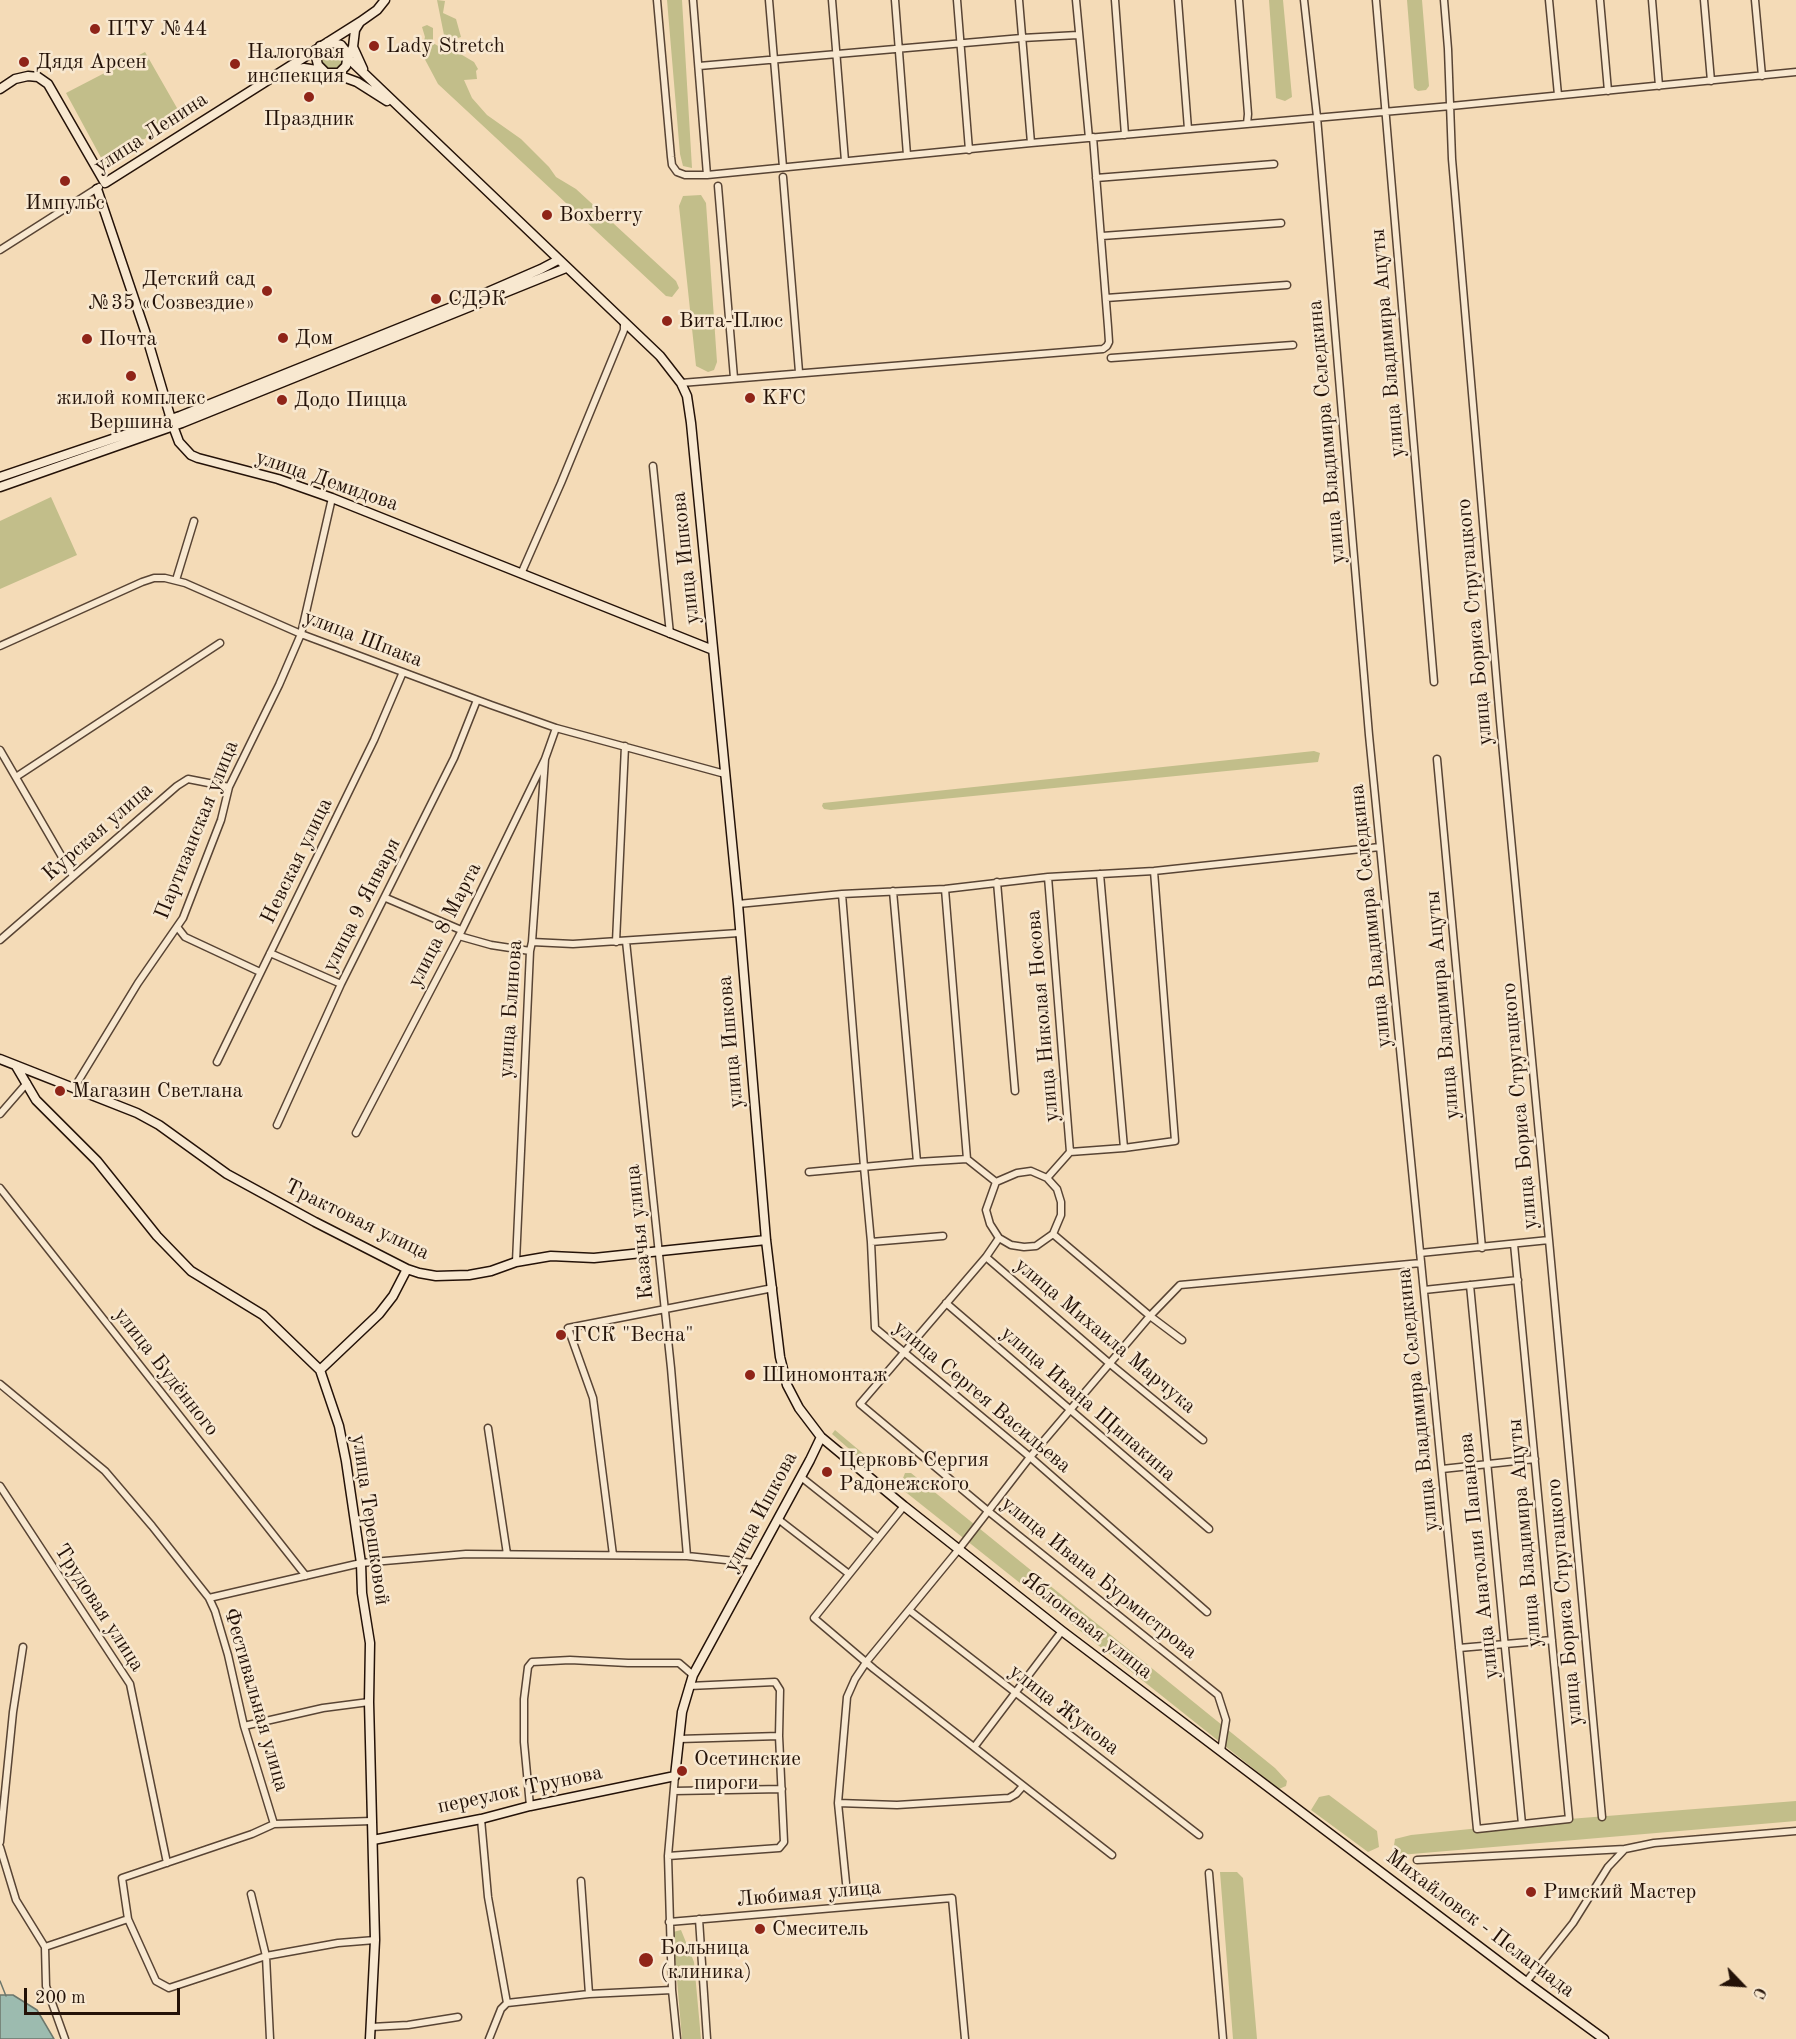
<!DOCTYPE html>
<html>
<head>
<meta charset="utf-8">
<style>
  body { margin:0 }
  #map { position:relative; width:1796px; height:2039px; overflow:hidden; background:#f4dbb7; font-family:"Old Standard TT",serif }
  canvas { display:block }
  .north { position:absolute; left:1712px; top:1955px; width:60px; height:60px; -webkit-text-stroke:4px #f8e8d0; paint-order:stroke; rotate:115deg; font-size:16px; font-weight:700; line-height:24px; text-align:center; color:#241208 }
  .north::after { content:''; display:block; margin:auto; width:21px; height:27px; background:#241208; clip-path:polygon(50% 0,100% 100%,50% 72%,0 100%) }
  .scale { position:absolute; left:24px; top:1988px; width:156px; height:27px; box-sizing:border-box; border:3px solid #241208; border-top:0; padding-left:8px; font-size:18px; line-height:21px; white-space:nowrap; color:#241208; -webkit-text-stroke:4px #f8e8d0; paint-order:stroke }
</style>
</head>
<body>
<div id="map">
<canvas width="1796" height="2039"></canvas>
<div class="north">С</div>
<div class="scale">200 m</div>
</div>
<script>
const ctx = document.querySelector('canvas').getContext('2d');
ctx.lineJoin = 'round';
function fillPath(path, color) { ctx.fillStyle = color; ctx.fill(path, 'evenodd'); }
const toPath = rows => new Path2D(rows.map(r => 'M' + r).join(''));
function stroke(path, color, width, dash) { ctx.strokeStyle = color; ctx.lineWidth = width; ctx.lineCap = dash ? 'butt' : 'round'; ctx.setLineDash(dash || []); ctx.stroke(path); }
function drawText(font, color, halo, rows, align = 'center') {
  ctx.font = font + ' "Old Standard TT",serif'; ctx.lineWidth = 5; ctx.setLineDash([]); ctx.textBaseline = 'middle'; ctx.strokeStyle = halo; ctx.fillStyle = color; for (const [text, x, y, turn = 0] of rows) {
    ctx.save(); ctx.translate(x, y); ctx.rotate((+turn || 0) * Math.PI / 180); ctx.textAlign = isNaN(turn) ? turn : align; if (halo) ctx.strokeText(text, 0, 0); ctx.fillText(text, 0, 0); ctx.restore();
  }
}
const green = toPath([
  [437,0,445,1,443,13,456,19,461,37,455,39,451,44,452,49,474,62,478,69,476,71,477,79,464,80,472,98,487,115,521,139,549,167,556,177,576,189,676,281,679,288,672,297,666,296,438,84,421,52,425,37,422,27,427,25,433,28,433,43,440,47,445,40],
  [667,0,682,0,692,168,683,166,680,154],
  [1269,0,1283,0,1292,97,1285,101,1276,98],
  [1407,0,1422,0,1429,86,1426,90,1418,91,1414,88],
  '320 58a12 12 0 1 1 24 0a12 12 0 1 1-24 0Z',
  [145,52,181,115,105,165,66,93],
  [701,195,706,203,717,362,714,370,708,372,696,366,679,206,683,196],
  [51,497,77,555,0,589,0,521],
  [1314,751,1320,753,1318,762,831,810,824,809,822,806,823,803],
  [835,1430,866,1456,863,1461,832,1434],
  [905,1473,911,1473,1275,1768,1287,1781,1286,1786,1279,1789,903,1490,900,1486],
  [1329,1795,1377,1831,1379,1847,1368,1852,1311,1810,1319,1797],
  [1796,1801,1796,1821,1400,1855,1393,1852,1395,1839,1411,1835,1569,1819],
  [1220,1872,1237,1872,1243,1878,1257,2039,1233,2039],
  [681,1930,694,1962,701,2039,682,2039,673,1932]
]);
const water = toPath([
  [0,1995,13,1995,37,2010,54,2039,0,2039,0,1995]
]);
const stream = toPath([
  [0,1981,6,1996]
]);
const street = toPath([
  [657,0,671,157,672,165,677,172,685,175,707,175,1031,143,1451,106,1796,72],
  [693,0,707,175],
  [769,0,783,167],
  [832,0,845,161],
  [895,0,907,155],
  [957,0,969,150],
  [1019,0,1031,143],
  [1076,0,1089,138],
  [1115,0,1125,135],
  [1178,0,1188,129],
  [1239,0,1248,114,1247,124],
  [1304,0,1317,117,1369,735,1477,1829,1569,1819,1514,1244],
  [1376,0,1434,682],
  [1549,0,1558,95],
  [1600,0,1608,91],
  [1652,0,1659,86],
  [1704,0,1711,81],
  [1755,0,1762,76],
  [699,66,1022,38,1078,35],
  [783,177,799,372],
  [1096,178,1274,164],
  [718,186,734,378],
  [1102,236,1281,223],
  [0,250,99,187],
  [1106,298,1287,285],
  [1111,358,1293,345],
  [681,383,1103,349,1107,346,1109,342,1108,327,1093,137],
  [653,466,670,634],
  [521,574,561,483,624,330,624,323],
  [176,580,194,521],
  [0,646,142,582,154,578,165,578,185,583,301,634,491,705,556,728,725,774],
  [0,750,73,876],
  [1437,759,1482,1248],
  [16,777,220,643],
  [1100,874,1124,1148],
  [1048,877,1070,1152],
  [997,882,1015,1091],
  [945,889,967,1159],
  [893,891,917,1162],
  [842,894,864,1167,871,1242,875,1328,1030,1457,1207,1612],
  [386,898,461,930],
  [738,904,842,894,945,889,1048,877,1154,871,1380,847],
  [178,928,185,937,260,972],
  [459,936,491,945,530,951],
  [0,940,177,786,188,779,229,787],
  [626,941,671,1368,687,1556],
  [532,942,573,944,739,933],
  [616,942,625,746],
  [270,953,341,984],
  [217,1062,374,740,403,672],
  [74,1088,138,983,183,918,221,820,229,787,279,685,301,634,332,498],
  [0,1114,27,1083],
  [277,1125,341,984,454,758,477,700],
  [356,1133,459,936,545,759,556,728],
  [1031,1171,1047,1178,1057,1189,1061,1202,1061,1215,1053,1234,1036,1246,1024,1247,1011,1245,999,1238,990,1224,986,1210,996,1182,1017,1173,1031,1171],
  [809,1172,917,1162,967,1159,996,1182],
  [1047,1178,1070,1152,1124,1148,1175,1141,1154,871],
  [0,1188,306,1576],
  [1053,1234,1150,1316,1182,1340],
  [999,1238,986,1257,860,1404,988,1511,1218,1695,1226,1720,1221,1751],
  [1549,1240,1602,1817],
  [871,1242,943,1236],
  [1420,1253,1549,1240,1500,721,1452,159,1448,49,1444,0],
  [986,1257,1109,1363,1203,1440],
  [516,1262,530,951,532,942,545,759],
  [1470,1285,1522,1824],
  [1424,1290,1518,1280],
  [946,1303,1209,1529],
  [0,1384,105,1471,152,1526,209,1598,215,1611,228,1655,244,1726,274,1824],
  [488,1428,507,1554],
  [1442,1469,1535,1459],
  [801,1477,878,1538],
  [0,1486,130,1684,167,1863],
  [904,1506,814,1618,874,1669,1112,1855],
  [778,1519,849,1574],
  [613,1555,593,1398,568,1328,773,1288],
  [209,1598,361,1563,466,1554,687,1556,755,1563],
  [909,1610,1199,1835],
  [1459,1648,1552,1640],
  [244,1726,323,1708,369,1702],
  [679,1739,779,1736],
  [975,1746,1062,1631],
  [675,1776,668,1856,672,1990,677,2039],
  [674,1791,782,1789],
  [838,1803,897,1805,1009,1798,1016,1794,1023,1786],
  [530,1806,524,1742,524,1699,528,1667,532,1662,570,1660,628,1663,679,1663,693,1675],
  [481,1819,488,1897,507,2003,501,2009,489,2039],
  [372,1821,274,1824,252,1834,122,1878,128,1919,156,1981,169,1988,266,1956,338,1943,375,1940],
  [0,1842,13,1712,23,1647],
  [0,1847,16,1900,45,1947,46,1986,65,2039],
  [668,1856,779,1848,784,1842,779,1736,780,1690,775,1682,689,1686],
  [1417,1860,1625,1849],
  [1209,1873,1223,2039],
  [581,1881,589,1994],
  [846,1883,838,1803,847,1697,855,1679,867,1661,959,1549,1030,1457,1150,1316,1180,1285,1421,1263],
  [251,1894,266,1956,270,2039],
  [699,1919,707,2039],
  [669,1922,952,1898,965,2039],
  [45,1947,128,1919],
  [1526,1982,1573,1923,1608,1867,1625,1849,1654,1843,1796,1831],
  [507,2003,589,1994,672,1990],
  [371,2027,408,2025,458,2017]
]);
const secondary = toPath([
  [360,22,355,30,353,47,363,69],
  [320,46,316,57,318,65,326,73,339,73,346,66,348,54,341,45,328,42],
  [353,47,348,58,660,356,681,383,687,396,691,423,738,904,766,1240,780,1357,787,1385,799,1408,821,1437,904,1506,1062,1631,1522,1979,1604,2039],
  [286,71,304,68,323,71],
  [335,74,357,82,387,101],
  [0,89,15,79,28,76,38,77,48,84,105,183,360,22,377,10,385,0],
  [97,189,145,331,173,426,179,442,191,455,198,458,278,479,332,498,713,650],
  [0,477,180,416,474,298,541,269,558,260],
  [0,487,182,423,566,268],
  [0,1059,137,1113,159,1125,227,1174,315,1222,407,1269,419,1273,436,1276,469,1275,491,1271,516,1262,551,1256,594,1258,766,1240],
  [16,1066,36,1100,97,1161,157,1236,191,1271,263,1315,320,1370,339,1426,346,1461,361,1563,362,1593,370,1643,369,1702,375,1940,370,2039],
  [320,1370,379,1314,393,1296,407,1269],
  [373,1840,481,1819,530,1806,675,1776,682,1712,693,1675,810,1460,821,1437]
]);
const markers = [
  [95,29,6,"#8f2418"],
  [374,46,6,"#8f2418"],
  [24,62,6,"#8f2418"],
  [235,64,6,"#8f2418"],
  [309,97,6,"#8f2418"],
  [65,181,6,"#8f2418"],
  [547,215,6,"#8f2418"],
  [267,291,6,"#8f2418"],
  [436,299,6,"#8f2418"],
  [667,321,6,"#8f2418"],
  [283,338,6,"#8f2418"],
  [87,339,6,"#8f2418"],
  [131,376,6,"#8f2418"],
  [750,398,6,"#8f2418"],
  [282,400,6,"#8f2418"],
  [60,1091,6,"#8f2418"],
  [561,1335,6,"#8f2418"],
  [750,1375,6,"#8f2418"],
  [827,1472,6,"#8f2418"],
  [682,1771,6,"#8f2418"],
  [1531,1892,6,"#8f2418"],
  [760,1929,6,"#8f2418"],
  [646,1960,8,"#8f2418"]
];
const poiNames = [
  ["ПТУ №44",107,29],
  ["Lady Stretch",386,46],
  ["Налоговая",247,52],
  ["инспекция",247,76],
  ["Дядя Арсен",36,62],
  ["Праздник",309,119,"center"],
  ["Импульс",65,203,"center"],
  ["Boxberry",559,215],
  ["Детский сад",255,279,"right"],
  ["№35 «Созвездие»",255,303,"right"],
  ["СДЭК",448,299],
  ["Вита-Плюс",679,321],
  ["Дом",295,338],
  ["Почта",99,339],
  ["жилой комплекс",131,398,"center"],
  ["Вершина",131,422,"center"],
  ["KFC",762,398],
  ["Додо Пицца",294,400],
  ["Магазин Светлана",72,1091],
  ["ГСК \"Весна\"",573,1335],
  ["Шиномонтаж",762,1375],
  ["Церковь Сергия",839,1460],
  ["Радонежского",839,1484],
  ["Осетинские",694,1759],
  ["пироги",694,1783],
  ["Римский Мастер",1543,1892],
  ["Смеситель",772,1929],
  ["Больница",660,1948],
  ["(клиника)",660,1972]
];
const streetNames = [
  ["улица Ленина",151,133,-33],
  ["улица Владимира Ацуты",1388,343,-95],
  ["улица Владимира Селедкина",1327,432,-95],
  ["улица Демидова",327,481,19],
  ["улица Ишкова",686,558,-96],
  ["улица Бориса Стругацкого",1475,622,-95],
  ["улица Шпака",363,639,21],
  ["Партизанская улица",197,830,-68],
  ["Курская улица",98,832,-41],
  ["Невская улица",297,861,-64],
  ["улица 9 Января",362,905,-63],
  ["улица Владимира Селедкина",1371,916,-96],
  ["улица 8 Марта",445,925,-63],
  ["улица Владимира Ацуты",1443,1005,-95],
  ["улица Блинова",511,1009,-86],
  ["улица Николая Носова",1043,1016,-95],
  ["улица Ишкова",731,1042,-95],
  ["улица Бориса Стругацкого",1520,1106,-95],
  ["Трактовая улица",357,1220,26],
  ["Казачья улица",640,1232,-96],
  ["улица Михаила Марчука",1105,1336,40],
  ["улица Будённого",166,1372,52],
  ["улица Сергея Васильева",982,1397,40],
  ["улица Владимира Селедкина",1418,1400,-96],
  ["улица Ивана Щипакина",1088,1404,41],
  ["улица Ишкова",761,1512,-62],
  ["улица Терешковой",370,1520,82],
  ["улица Владимира Ацуты",1525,1533,-95],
  ["улица Анатолия Папанова",1479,1556,-96],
  ["улица Ивана Бурмистрова",1099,1578,39],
  ["улица Бориса Стругацкого",1565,1602,-95],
  ["Трудовая улица",99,1608,57],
  ["Яблоневая улица",1087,1626,38],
  ["Фестивальная улица",256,1700,74],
  ["улица Жукова",1064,1710,38],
  ["переулок Трунова",520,1790,-12],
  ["Любимая улица",809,1894,-5],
  ["Михайловск - Пелагиада",1480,1924,37]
];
fillPath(green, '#c2be8a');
fillPath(water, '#9cbbaf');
stroke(water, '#6c776c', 1.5);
stroke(stream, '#6c776c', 1.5);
stroke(street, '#584434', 9);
stroke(secondary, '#241208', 11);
stroke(street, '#f8e8d0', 6);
stroke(secondary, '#f8e8d0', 8);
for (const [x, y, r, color] of markers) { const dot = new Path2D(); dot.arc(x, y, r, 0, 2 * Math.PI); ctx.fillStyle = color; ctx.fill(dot); stroke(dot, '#f8e8d0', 2); }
drawText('21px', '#241208', '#f8e8d0', poiNames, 'left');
drawText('21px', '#241208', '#f8e8d0', streetNames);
</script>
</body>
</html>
